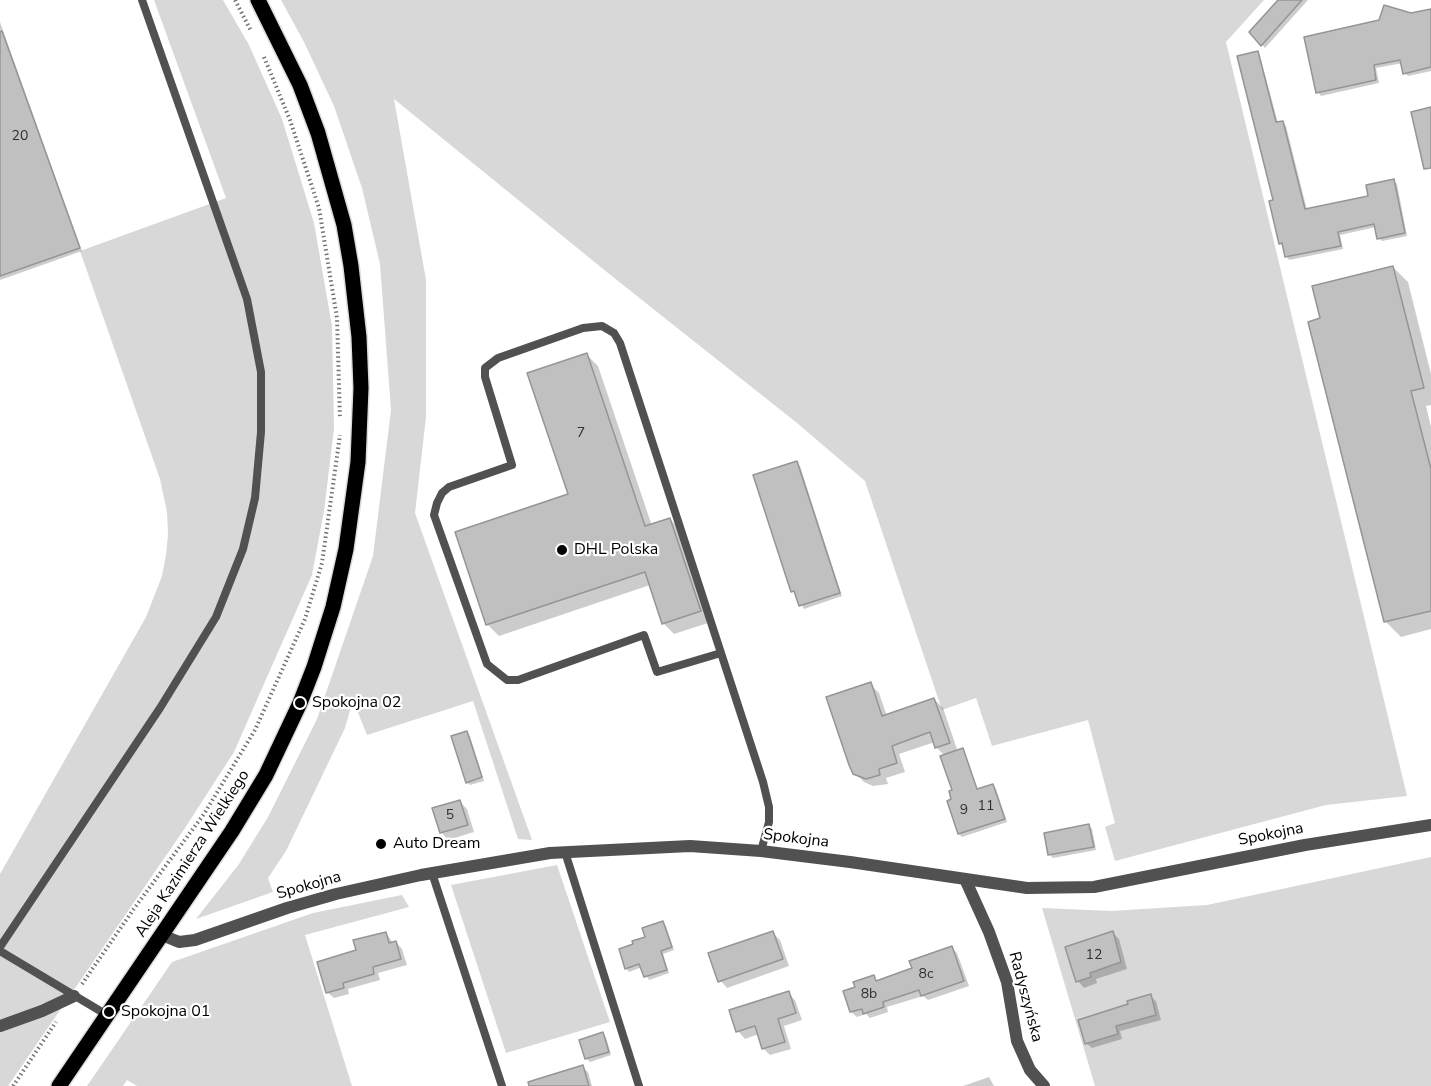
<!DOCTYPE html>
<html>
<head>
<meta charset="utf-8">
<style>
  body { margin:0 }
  canvas { display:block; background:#fff }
</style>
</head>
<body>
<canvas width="1431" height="1086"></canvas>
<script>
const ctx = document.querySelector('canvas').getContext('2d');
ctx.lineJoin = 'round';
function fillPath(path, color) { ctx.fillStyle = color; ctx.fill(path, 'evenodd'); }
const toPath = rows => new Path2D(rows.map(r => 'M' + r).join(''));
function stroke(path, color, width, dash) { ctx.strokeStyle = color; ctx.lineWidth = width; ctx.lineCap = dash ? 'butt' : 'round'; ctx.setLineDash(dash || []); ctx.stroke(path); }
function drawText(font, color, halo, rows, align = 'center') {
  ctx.font = font + ' "Nunito Sans",sans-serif'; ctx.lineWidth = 4.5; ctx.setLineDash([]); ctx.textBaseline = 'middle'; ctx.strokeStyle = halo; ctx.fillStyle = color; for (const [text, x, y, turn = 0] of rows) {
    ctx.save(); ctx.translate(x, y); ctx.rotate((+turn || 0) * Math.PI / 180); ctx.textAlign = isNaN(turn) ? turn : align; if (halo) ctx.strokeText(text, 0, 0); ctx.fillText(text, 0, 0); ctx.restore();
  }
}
const green = toPath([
  [154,0,223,0,249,45,282,119,314,223,332,326,334,429,324,511,312,575,234,752,185,828,8,1086,0,1086,0,874,146,617,162,576,166,555,168,534,167,512,160,479,80,251,226,198],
  [281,0,1264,0,1226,42,1407,796,1326,805,1115,861,1105,827,1115,823,1088,720,992,746,976,698,942,710,865,481,797,423,613,277,394,99,426,280,426,417,415,513,532,840,518,839,473,701,367,735,353,700,345,728,286,851,268,878,273,892,196,919,239,864,268,817,317,719,373,556,391,410,380,264,362,188,334,106,304,42],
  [1431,857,1431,1086,1095,1086,1042,908,1111,911,1207,905],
  [557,865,610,1022,506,1053,451,885],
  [402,895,409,907,305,935,352,1086,137,1086,127,1080,123,1086,87,1086,172,962,313,913]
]);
const shadow = toPath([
  [1280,0,1308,0,1265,48,1251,32],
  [1431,10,1431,71,1408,76,1405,73,1403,63,1376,68,1379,83,1321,96,1318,92,1411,15],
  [0,22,82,251,0,280],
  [1257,53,1260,56,1278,123,1282,122,1286,126,1307,210,1369,197,1394,181,1397,184,1407,236,1382,241,1378,238,1376,227,1340,235,1343,249,1289,260,1286,256,1284,247,1280,243],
  [1393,267,1408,282,1431,374,1431,405,1426,406,1431,427,1431,629,1401,637,1386,622,1310,323,1322,320],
  [587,355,598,366,652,526,670,519,681,531,711,622,674,634,663,623,650,585,499,636,487,624,570,495],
  [796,462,800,466,842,596,804,609,793,591],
  [870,684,879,693,887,716,934,699,943,708,958,752,962,750,965,753,978,791,993,786,996,789,1007,822,962,837,959,834,953,800,954,791,945,756,937,748,935,742,899,754,905,772,886,778,888,784,873,786,864,782,855,773],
  [467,733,470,736,484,781,470,785,467,782],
  [460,802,467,809,474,832,448,840,441,832],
  [1089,826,1092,829,1096,850,1053,858,1049,854],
  [662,922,666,926,674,950,663,954,669,973,649,980,642,967,629,972,626,968,647,938],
  [386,933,393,943,396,942,402,949,407,965,378,973,380,980,348,989,349,994,334,998,327,992,358,951],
  [773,933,780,940,789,966,727,988,720,980],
  [1113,933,1119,939,1127,969,1096,979,1097,983,1084,988,1078,981],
  [952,948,957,953,969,986,928,1000,923,996,887,1007,888,1012,870,1018,866,1014,857,1017,851,1012,857,988,874,977,878,982,913,969],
  [788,993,795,1000,802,1020,784,1026,791,1049,770,1055,763,1048,759,1034,745,1039,738,1031],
  [1150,996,1156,1001,1161,1020,1120,1031,1122,1039,1092,1048,1086,1043,1130,1005],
  [603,1034,606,1037,611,1055,590,1062,587,1059,581,1041],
  [582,1067,588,1072,592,1086,535,1086],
  [989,1077,994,1086,963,1086]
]);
const building = toPath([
  [1278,0,1302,0,1261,46,1249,32,1278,0],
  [1384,5,1411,13,1431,9,1431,67,1403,74,1400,60,1374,65,1376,80,1316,93,1304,37,1379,20,1384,5],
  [2,31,80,248,0,276,0,32,2,31],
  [1258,51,1276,122,1283,121,1305,209,1368,196,1366,185,1394,179,1405,233,1377,239,1374,224,1338,232,1341,246,1285,257,1282,243,1279,244,1269,201,1273,200,1237,56,1258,51],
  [1431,107,1431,168,1424,169,1411,112,1431,107],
  [1393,266,1424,388,1411,391,1431,469,1431,611,1384,622,1308,322,1320,318,1312,286,1393,266],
  [587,353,645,526,670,518,701,611,662,624,645,572,486,625,455,532,568,494,527,373,587,353],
  [797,461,840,593,799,606,794,591,791,592,753,475,797,461],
  [871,682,882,716,934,698,950,743,935,748,930,732,892,746,897,763,879,769,880,775,866,779,853,774,849,765,826,697,871,682],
  [467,731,482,777,466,783,451,736,467,731],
  [963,748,977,789,993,784,1005,819,958,834,947,801,951,799,949,791,952,790,940,756,963,748],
  [460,800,468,825,440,833,432,808,460,800],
  [1089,824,1094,847,1048,855,1044,833,1089,824],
  [663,921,672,947,661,951,667,970,644,977,639,964,625,969,619,949,633,944,632,941,645,937,642,928,663,921],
  [773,931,783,959,718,982,708,953,773,931],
  [1113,931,1121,962,1090,973,1091,977,1076,982,1065,947,1113,931],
  [386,932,389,943,396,941,401,959,373,967,374,974,343,983,344,988,326,993,317,962,356,950,353,940,386,932],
  [952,946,964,981,921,996,919,990,883,1002,884,1007,863,1014,862,1009,850,1012,843,991,855,987,853,982,874,975,876,981,912,968,909,961,952,946],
  [789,991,796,1013,778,1019,785,1042,762,1049,755,1026,736,1032,729,1010,789,991],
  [1151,994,1156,1015,1116,1026,1118,1034,1085,1044,1078,1020,1128,1004,1127,1001,1151,994],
  [603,1032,609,1052,585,1059,579,1040,603,1032],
  [583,1065,589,1086,529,1086,528,1082,583,1065]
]);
const path = toPath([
  [235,0,251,31],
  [264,57,290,120,319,208,337,318,340,419],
  [82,984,133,910,204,814,255,730,305,619,322,563,340,435],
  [13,1086,56,1022]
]);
const lane = toPath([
  [721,653,657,672,644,635,518,680,507,680,487,664,434,515,437,503,442,493,449,487,512,465,485,377,485,368,498,358,583,328,602,326,614,333,620,343,721,653,763,782,769,807,769,822,761,851],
  [565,852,639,1086],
  [432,873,502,1086],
  [0,947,160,708,216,617,243,549,255,498,261,432,261,372,247,299,142,0],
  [0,951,107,1015]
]);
const street = toPath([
  [965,879,989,932,1007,982,1017,1041,1030,1070,1044,1086],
  [162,935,179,942,195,940,287,908,336,894,421,875,550,853,690,846,761,851,850,862,1027,888,1094,887,1305,845,1431,825],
  [0,1026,42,1011,74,996]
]);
const primary = toPath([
  [59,1086,232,831,266,775,300,703,314,667,333,607,346,549,358,462,361,388,359,337,351,266,344,225,318,133,300,85,258,0]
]);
const markers = [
  [562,550,6,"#000"],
  [300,703,6,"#000"],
  [381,844,6,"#000"],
  [109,1012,6,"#000"]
];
const numberNames = [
  ["20",20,137],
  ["7",581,434],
  ["11",986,807],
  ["9",964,811],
  ["5",450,816],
  ["12",1094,956],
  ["8c",926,975],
  ["8b",869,995]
];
const poiNames = [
  ["DHL Polska",574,550],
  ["Spokojna 02",312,703],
  ["Auto Dream",393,844],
  ["Spokojna 01",121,1012]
];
const streetNames = [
  ["Spokojna",1271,835,-11],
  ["Spokojna",796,839,7],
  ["Aleja Kazimierza Wielkiego",193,854,-57],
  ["Spokojna",309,886,-16],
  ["Radyszyńska",1025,997,75]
];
fillPath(green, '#d8d8d8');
fillPath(shadow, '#0003');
fillPath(building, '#c0c0c0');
stroke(building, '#959595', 1.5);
stroke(primary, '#dbdbdb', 18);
stroke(path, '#737373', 4, [1.5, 3]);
stroke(lane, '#515151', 8);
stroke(street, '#515151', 12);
stroke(primary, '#000', 15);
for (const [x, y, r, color] of markers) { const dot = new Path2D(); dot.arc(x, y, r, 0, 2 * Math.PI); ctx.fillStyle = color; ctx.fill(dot); stroke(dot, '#fff', 2); }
drawText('14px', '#303030', null, numberNames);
drawText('16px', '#000', '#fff', poiNames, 'left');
drawText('16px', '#000', '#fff', streetNames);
</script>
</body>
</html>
